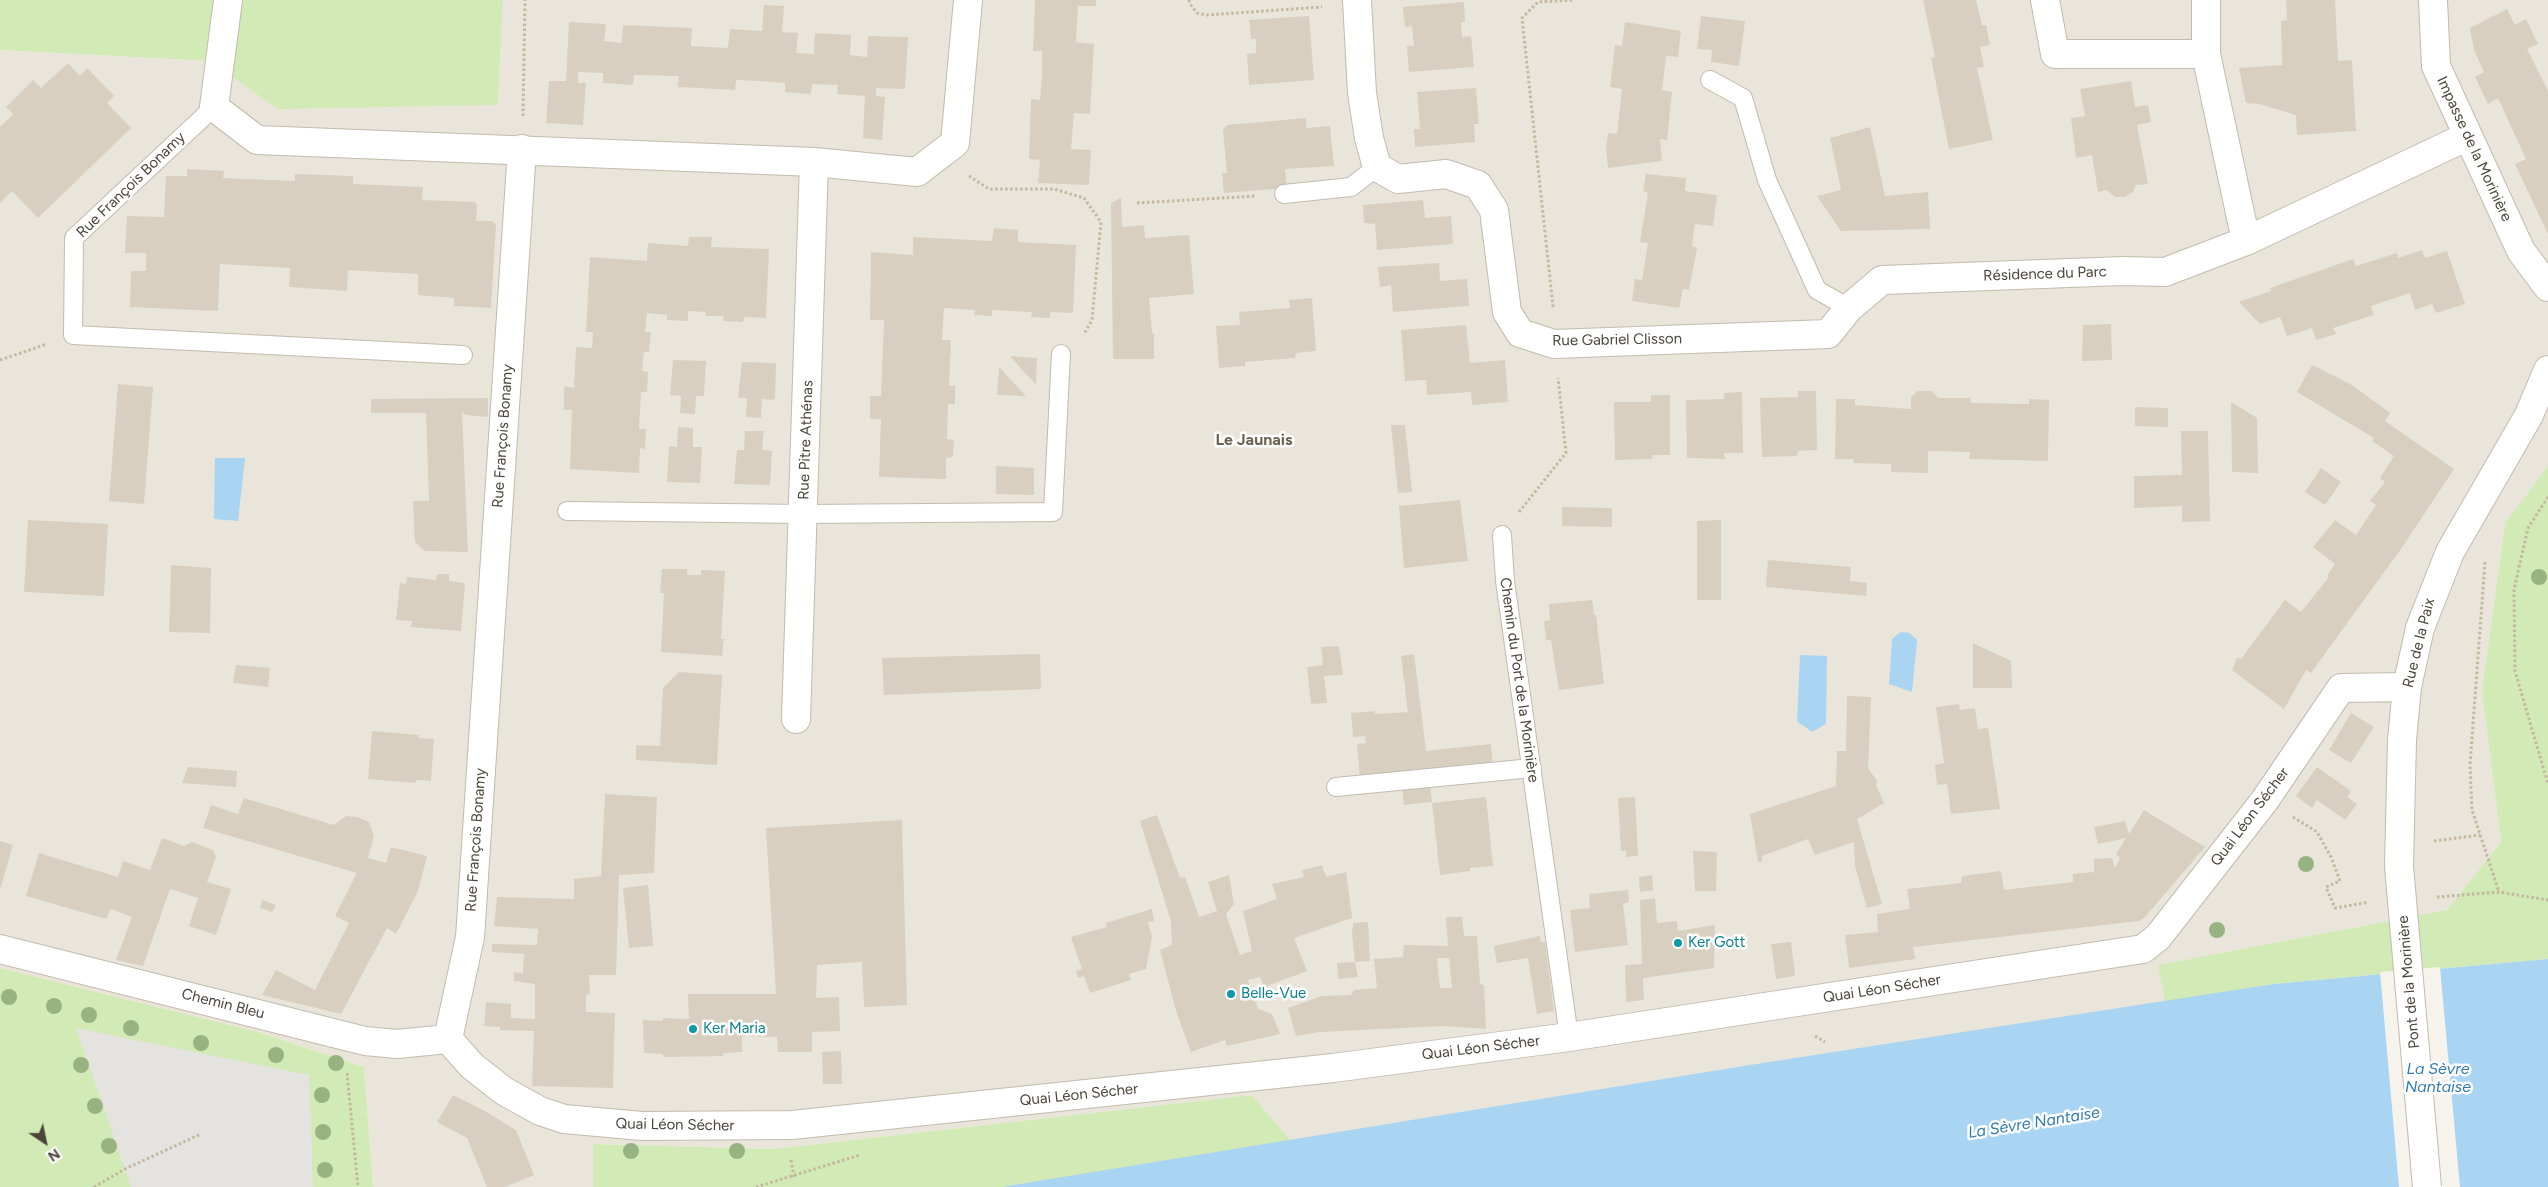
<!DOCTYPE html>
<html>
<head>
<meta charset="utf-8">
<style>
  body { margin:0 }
  #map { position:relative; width:2548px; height:1187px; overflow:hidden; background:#f6f3ec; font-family:Figtree,sans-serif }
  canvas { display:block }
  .north { position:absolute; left:20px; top:1117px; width:50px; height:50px; -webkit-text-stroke:4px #fff; paint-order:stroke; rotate:146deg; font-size:14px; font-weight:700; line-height:20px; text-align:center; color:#4b4439 }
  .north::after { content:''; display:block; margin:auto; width:18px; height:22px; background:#4b4439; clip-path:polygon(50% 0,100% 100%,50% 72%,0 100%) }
</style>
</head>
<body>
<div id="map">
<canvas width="2548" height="1187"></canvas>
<div class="north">N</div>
</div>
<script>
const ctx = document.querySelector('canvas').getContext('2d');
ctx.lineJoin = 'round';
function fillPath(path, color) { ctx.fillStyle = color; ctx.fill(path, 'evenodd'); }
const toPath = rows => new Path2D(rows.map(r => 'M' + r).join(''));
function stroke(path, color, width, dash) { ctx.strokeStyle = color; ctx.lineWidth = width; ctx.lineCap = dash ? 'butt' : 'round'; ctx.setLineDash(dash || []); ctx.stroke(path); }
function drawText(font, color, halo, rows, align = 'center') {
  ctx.font = font + ' Figtree,sans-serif'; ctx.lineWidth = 5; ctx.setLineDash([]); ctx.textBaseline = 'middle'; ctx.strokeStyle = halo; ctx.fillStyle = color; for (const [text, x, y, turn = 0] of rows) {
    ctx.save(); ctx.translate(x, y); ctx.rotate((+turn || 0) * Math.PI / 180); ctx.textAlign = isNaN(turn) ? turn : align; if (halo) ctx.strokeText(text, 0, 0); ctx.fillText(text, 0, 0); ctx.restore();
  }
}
const residential = toPath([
  [503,0,2548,0,2548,466,2505,523,2482,691,2501,842,2447,910,2159,965,2165,1002,1743,1066,1291,1141,1252,1095,773,1149,593,1144,593,1187,373,1187,364,1067,258,1032,0,968,0,50,210,61,498,105]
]);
const green = toPath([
  [0,0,503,0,498,105,278,109,210,61,0,50],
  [2548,466,2548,959,2274,984,2165,1002,2158,965,2447,910,2501,842,2482,691,2505,523],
  [0,968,258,1032,364,1067,373,1187,0,1187],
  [1252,1095,1291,1141,1001,1187,593,1187,593,1144,773,1149]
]);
const parking = toPath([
  [76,1028,309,1075,313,1187,131,1187]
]);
const water = toPath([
  [215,458,245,458,238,521,214,519],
  [1901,632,1909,633,1917,640,1912,692,1889,684,1892,639],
  [1800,655,1827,656,1826,724,1812,732,1797,721],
  [2548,959,2548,1187,1001,1187,1743,1066,2274,984]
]);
const pier = toPath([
  [2440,967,2460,1187,2399,1187,2380,972]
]);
const building = toPath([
  [1035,0,1096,0,1096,6,1078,6,1076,42,1094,44,1090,114,1074,113,1071,149,1091,150,1089,185,1038,183,1040,160,1029,159,1031,99,1040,100,1042,77,1042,51,1033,51],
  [1923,0,1976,0,1982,25,1986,25,1990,45,1980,47,1984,67,1977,68,1993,140,1949,149,1931,58,1935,57],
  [2286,0,2335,0,2338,61,2352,60,2356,131,2297,135,2296,115,2260,104,2246,103,2239,68,2282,65,2281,21,2287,20],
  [1464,2,1465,22,1461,22,1462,37,1471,36,1474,67,1409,72,1407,46,1414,46,1412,26,1405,27,1403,7],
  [764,5,784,6,782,32,798,33,796,53,814,54,815,33,851,35,850,55,867,57,868,36,908,37,905,89,876,88,876,96,885,97,882,140,863,138,865,96,837,94,838,85,812,84,811,93,809,94,785,92,785,83,759,81,736,80,735,90,678,87,679,76,634,75,633,85,603,83,603,73,578,72,578,83,586,83,583,125,546,123,549,81,566,81,569,22,606,24,604,41,622,43,623,25,692,28,691,46,728,48,730,29,762,31],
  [2507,9,2515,25,2526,19,2538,44,2527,49,2548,91,2548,234,2515,164,2526,159,2498,98,2488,104,2475,77,2484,72,2474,50,2470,28],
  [1309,16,1314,80,1249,85,1247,54,1256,53,1256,39,1251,39,1249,20],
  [1701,16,1745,21,1739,66,1711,62,1712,50,1697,49],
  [1625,22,1681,31,1678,57,1666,56,1662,90,1672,92,1667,140,1660,139,1662,161,1608,168,1606,150,1608,133,1617,134,1622,89,1610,87,1615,45,1622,46],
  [68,63,80,76,87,68,114,96,107,103,131,128,38,218,12,191,0,203,0,127,13,114,6,107,33,80,41,88],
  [2131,81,2135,107,2148,105,2151,122,2137,125,2148,184,2136,185,2133,192,2125,197,2115,197,2107,190,2098,192,2092,155,2076,158,2071,118,2085,116,2080,89],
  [1476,88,1479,124,1474,124,1475,142,1415,147,1414,129,1420,129,1417,92],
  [1306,118,1306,128,1330,126,1334,166,1285,169,1287,188,1224,193,1222,173,1227,173,1223,131,1227,125],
  [1870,127,1885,196,1928,192,1930,229,1841,231,1817,196,1841,190,1830,138],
  [187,169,224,171,223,178,295,181,295,174,353,176,353,184,423,187,422,200,475,202,477,205,476,221,492,221,496,225,491,308,454,306,454,298,418,295,418,274,348,270,347,291,289,287,290,268,220,264,218,311,130,307,131,271,146,271,146,253,125,253,127,216,164,217,166,176,187,176],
  [1646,174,1686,178,1685,191,1717,195,1713,226,1695,224,1692,246,1697,248,1689,290,1683,289,1679,308,1632,301,1635,279,1642,280,1648,243,1640,242,1648,193,1643,191],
  [1121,198,1122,227,1144,225,1145,238,1189,235,1194,294,1149,298,1152,333,1154,333,1154,359,1113,359,1111,203],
  [1423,200,1425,218,1451,216,1453,244,1377,250,1375,224,1364,223,1363,205],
  [994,228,1018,230,1018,242,1076,245,1073,313,1050,312,1050,318,1031,317,1032,312,992,310,992,316,974,315,975,310,944,308,942,340,951,340,949,386,955,386,955,404,948,404,947,439,954,440,953,457,946,458,946,479,879,477,881,419,870,419,870,396,881,396,884,320,870,320,871,252,913,255,913,237,992,241],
  [689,237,712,237,711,247,769,249,766,318,744,317,743,322,723,321,724,316,706,316,705,312,688,311,688,321,667,320,667,315,647,313,645,332,651,332,649,352,644,352,642,371,648,372,647,392,641,392,639,429,646,429,645,449,640,448,639,473,570,469,572,410,564,410,564,386,574,388,576,347,592,348,593,332,586,332,590,257,647,261,648,243,688,246],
  [2422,250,2425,258,2447,251,2465,304,2436,313,2432,304,2415,310,2410,293,2371,306,2374,315,2333,328,2336,334,2316,340,2312,328,2287,336,2280,317,2260,324,2239,302,2271,291,2270,288,2353,259,2356,266,2397,253,2398,258],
  [1439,263,1440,281,1467,279,1469,306,1393,312,1391,285,1380,287,1378,267],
  [1312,298,1316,351,1296,353,1295,358,1245,362,1245,366,1219,368,1216,326,1240,325,1239,312,1290,308,1289,300],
  [2111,324,2112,360,2082,361,2083,325],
  [1466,325,1470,363,1505,360,1508,402,1472,405,1471,392,1427,395,1426,380,1405,381,1401,330],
  [1010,356,1037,358,1036,384,1023,371],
  [673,360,706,361,704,396,696,396,695,414,680,413,681,396,670,395],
  [742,362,776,363,775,400,762,399,761,418,746,417,747,398,738,398],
  [2312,365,2350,384,2381,406,2390,413,2385,421,2454,469,2403,546,2340,633,2311,673,2306,670,2284,709,2232,670,2237,657,2241,659,2285,600,2301,612,2329,577,2327,576,2335,564,2313,547,2335,520,2356,535,2376,505,2370,501,2385,482,2380,478,2394,456,2372,441,2374,438,2297,392],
  [999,367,1013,382,1026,396,997,395],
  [118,384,153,387,144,504,109,501],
  [1798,391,1816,391,1817,450,1798,451,1797,456,1762,457,1760,398,1798,397],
  [1918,391,1932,391,1938,398,1970,398,1971,403,2029,404,2029,399,2049,400,2048,461,1969,459,1970,452,1928,451,1928,473,1891,472,1891,464,1854,463,1853,459,1835,459,1836,399,1855,399,1855,405,1911,409,1911,397],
  [1742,392,1743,453,1724,453,1725,459,1687,458,1686,400,1724,399,1724,393],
  [1651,395,1670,395,1670,455,1653,455,1652,459,1615,460,1614,402,1651,402],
  [488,398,488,417,466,415,462,412,468,552,425,551,415,542,413,501,429,501,426,413,371,413,371,399],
  [2231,402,2257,418,2258,473,2232,472],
  [2135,407,2168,408,2168,427,2135,426],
  [1391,425,1405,425,1412,492,1398,493],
  [678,427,693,428,693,447,702,447,700,483,667,482,669,446,677,447],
  [745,431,764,431,762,450,772,451,770,485,734,484,737,450,744,450],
  [2181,431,2208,431,2210,521,2182,522,2182,506,2134,508,2134,476,2182,475],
  [996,466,1034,468,1034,495,996,494],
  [2321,468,2341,482,2325,505,2305,492],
  [1460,500,1468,561,1404,568,1399,506],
  [1562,507,1612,508,1612,527,1562,526],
  [28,520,108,524,104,596,24,592],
  [1721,520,1721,600,1697,600,1697,521],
  [1768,560,1851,567,1850,581,1867,583,1866,596,1766,587],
  [171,565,211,568,210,633,169,632],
  [662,569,687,569,687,575,701,575,701,570,725,571,721,639,724,639,722,656,661,652,664,593,660,593],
  [437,574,449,574,449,581,465,583,461,631,411,627,412,621,396,620,400,583,406,584,407,577,436,580],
  [1592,600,1594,615,1596,615,1604,684,1559,690,1551,640,1546,640,1544,621,1550,620,1549,604],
  [1973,643,2011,661,2012,688,1973,688],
  [1339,646,1343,675,1324,676,1327,703,1311,704,1307,667,1323,665,1321,647],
  [1040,654,1041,689,884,695,882,658],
  [1414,654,1426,751,1491,744,1493,765,1360,779,1357,744,1366,743,1365,736,1353,737,1351,713,1375,711,1375,714,1408,712,1401,656],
  [236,665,270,668,268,687,233,683],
  [679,672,722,675,717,765,636,760,636,745,660,746,663,688],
  [1847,696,1871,697,1868,768,1877,781,1876,785,1884,803,1857,819,1882,904,1867,908,1855,866,1854,842,1815,855,1808,839,1762,856,1762,862,1758,862,1750,814,1836,786,1837,751,1846,751],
  [1959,704,1960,710,1975,708,1978,729,1988,728,2000,809,1951,814,1947,784,1937,785,1935,765,1944,763,1936,707],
  [2351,713,2374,727,2351,763,2329,750],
  [372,731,419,735,419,738,434,739,431,781,416,780,416,783,368,779],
  [188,767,237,771,236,787,182,783],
  [2317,767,2351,791,2347,797,2357,804,2345,820,2317,800,2312,808,2296,796],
  [1430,783,1432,802,1404,805,1402,786],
  [605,794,657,797,654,873,619,875,616,975,589,975,590,995,586,994,586,1012,615,1013,613,1088,532,1086,534,1031,500,1030,500,1027,484,1026,486,1002,511,1004,511,1018,535,1019,535,984,514,981,514,972,523,973,524,954,492,952,492,944,537,945,538,929,494,926,497,897,574,899,574,879,601,876],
  [1486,797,1493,866,1470,868,1470,871,1440,875,1432,803],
  [1635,797,1638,856,1626,857,1626,851,1621,851,1618,798],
  [244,798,334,825,346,816,358,817,369,822,374,836,368,858,386,863,391,847,427,856,418,891,396,934,387,928,341,1014,262,995,276,970,315,990,349,923,335,916,357,873,203,828,211,805,238,814],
  [2144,810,2205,847,2145,917,2139,921,1913,947,1915,959,1849,968,1845,935,1878,932,1877,914,1910,909,1907,889,1961,883,1962,876,2001,871,2004,890,2073,882,2073,874,2094,872,2094,859,2112,858,2115,868,2120,858,2116,854,2126,838,2098,844,2094,827,2125,821,2129,834],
  [1157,815,1180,878,1185,877,1199,917,1217,911,1208,882,1229,875,1234,904,1226,914,1240,955,1252,951,1243,911,1277,899,1272,884,1304,877,1302,870,1322,865,1326,877,1346,872,1352,918,1294,938,1307,971,1264,987,1260,977,1248,980,1258,1009,1272,1014,1280,1034,1227,1046,1225,1040,1191,1052,1176,1011,1160,950,1172,945,1171,921,1140,821],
  [902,820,907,1005,864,1007,862,962,817,965,816,998,839,997,840,1031,812,1032,812,1052,778,1052,777,1037,742,1036,742,1052,724,1053,723,1056,663,1057,663,1054,644,1053,643,1020,662,1021,663,1018,689,1019,688,994,776,994,766,828],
  [162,838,184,846,192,842,213,850,216,857,207,882,231,889,216,935,189,926,198,898,170,889,143,966,116,960,132,917,111,909,106,919,26,896,39,853,118,877,123,861,150,870],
  [0,841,13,845,1,887,0,887],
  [1693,851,1717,852,1716,891,1695,891],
  [1652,875,1653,890,1640,892,1639,877],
  [648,885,653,946,629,948,623,888],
  [1628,890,1629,902,1623,904,1628,945,1575,952,1570,910,1590,908,1589,894],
  [1655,898,1657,923,1677,921,1678,931,1715,925,1714,968,1643,978,1644,1000,1626,1002,1625,965,1642,964,1640,900],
  [262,900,276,905,272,912,260,908],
  [1152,909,1154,921,1148,922,1152,937,1146,969,1129,974,1131,980,1090,993,1084,976,1078,978,1076,971,1082,969,1071,937,1107,927,1106,923],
  [1446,917,1462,917,1464,936,1477,936,1480,984,1484,985,1486,1029,1444,1026,1320,1032,1296,1036,1288,1008,1322,996,1351,995,1354,990,1377,988,1374,959,1403,957,1404,945,1448,946],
  [1437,958,1449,958,1452,988,1440,988],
  [1368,922,1370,961,1355,962,1352,935,1353,923],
  [1540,936,1541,942,1545,942,1554,1011,1537,1014,1528,958,1497,963,1494,946],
  [1791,942,1795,976,1776,979,1771,944],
  [1355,962,1358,977,1338,979,1337,963],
  [841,1051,842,1084,823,1084,822,1052],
  [453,1095,483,1110,516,1130,534,1175,505,1187,487,1187,467,1138,437,1122]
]);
const path = toPath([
  [1189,0,1190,4,1197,13,1207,15,1322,7],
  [523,116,525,0],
  [969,176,989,189,1054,189,1084,198,1101,222,1092,320,1084,334],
  [1137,203,1256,196],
  [1553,307,1522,18,1538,2,1572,0],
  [0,360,47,344],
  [2548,497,2528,528,2514,590,2515,671,2548,784],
  [1519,512,1566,453,1558,378],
  [2485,562,2470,765,2472,810,2499,892],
  [2293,817,2317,832,2331,857,2340,881,2326,887,2335,908,2369,902],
  [2434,841,2480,835],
  [2437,897,2499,892,2548,900],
  [1815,1036,1825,1042],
  [347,1073,358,1187],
  [791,1160,794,1177],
  [94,1187,125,1169,201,1134],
  [756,1187,860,1155]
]);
const lane = toPath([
  [1710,80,1743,98,1767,180,1817,290,1849,308],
  [214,107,74,238,73,335,463,355],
  [1284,194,1351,187,1377,167],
  [567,511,804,514,1053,512,1061,354],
  [1502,535,1505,581,1569,1037],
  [1336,787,1532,768]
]);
const street = toPath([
  [228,0,214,107,257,140,814,162,917,172,955,143,968,0],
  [1357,0,1362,93,1369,138,1377,167,1398,179,1446,174,1478,185,1494,210,1507,312,1520,333,1554,344,1828,334,1849,308,1882,280,2123,271,2165,272,2246,241,2468,136],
  [2045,0,2055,54,2206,54],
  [2206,0,2206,54,2246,241],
  [2433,0,2436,66,2521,251,2548,287],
  [796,719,814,162],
  [2399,866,2402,740,2407,687,2420,628,2450,552,2529,415,2548,370],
  [0,949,365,1041,397,1044,448,1039],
  [448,1039,472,1066,504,1091,540,1111,564,1119,642,1126,792,1125,1333,1068,1569,1037,2143,949,2158,937,2265,800,2341,688,2407,687],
  [448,1039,470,937,522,149]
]);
const streetBridge = toPath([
  [2399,866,2427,1187]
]);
const trees = [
  [2539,577],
  [2306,864],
  [2217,930],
  [9,997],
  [54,1006],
  [89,1015],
  [131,1028],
  [201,1043],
  [276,1055],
  [336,1063],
  [81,1065],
  [322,1095],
  [95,1106],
  [323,1132],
  [109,1146],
  [631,1151],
  [737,1151],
  [325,1170]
];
const markers = [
  [1678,943,5,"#0f9aa8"],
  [1231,994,5,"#0f9aa8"],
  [693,1029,5,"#0f9aa8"]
];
const streetNames = [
  ["Impasse de la Morinière",2474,149,65],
  ["Rue François Bonamy",131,185,-44],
  ["Résidence du Parc",2045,274,-2],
  ["Rue Gabriel Clisson",1617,340,-1],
  ["Rue François Bonamy",503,436,-86],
  ["Rue Pitre Athénas",806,440,-88],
  ["Rue de la Paix",2419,643,-76],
  ["Chemin du Port de la Morinière",1519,680,82],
  ["Quai Léon Sécher",2250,817,-53],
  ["Rue François Bonamy",476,840,-86],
  ["Pont de la Morinière",2409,982,-95],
  ["Quai Léon Sécher",1882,989,-9],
  ["Chemin Bleu",223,1004,14],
  ["Quai Léon Sécher",1481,1048,-7],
  ["Quai Léon Sécher",1079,1095,-6],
  ["Quai Léon Sécher",675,1125,1]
];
const cultureNames = [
  ["Ker Gott",1688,943],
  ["Belle-Vue",1241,994],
  ["Ker Maria",703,1029]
];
const neighbourhoodNames = [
  ["Le Jaunais",1254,440]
];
const waterNames = [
  ["La Sèvre",2438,1069],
  ["Nantaise",2438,1087],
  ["La Sèvre Nantaise",2034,1123,-9]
];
fillPath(residential, '#eae5da');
fillPath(green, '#d2eab5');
fillPath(parking, '#e5e3e0');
fillPath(water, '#a9d4f2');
fillPath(pier, '#f6f3ec');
fillPath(building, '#d8cfc1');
stroke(lane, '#c2bbae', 20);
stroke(street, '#c2bbae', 30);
stroke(path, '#c4b79f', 3, [2.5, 2.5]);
stroke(lane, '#fff', 18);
stroke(street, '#fff', 28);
stroke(streetBridge, '#c2bbae', 30, []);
stroke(streetBridge, '#fff', 28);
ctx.fillStyle = '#97b381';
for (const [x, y] of trees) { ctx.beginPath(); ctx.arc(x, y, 8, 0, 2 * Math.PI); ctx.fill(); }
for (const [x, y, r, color] of markers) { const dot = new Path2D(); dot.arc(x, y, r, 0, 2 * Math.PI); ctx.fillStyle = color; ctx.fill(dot); stroke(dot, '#fff', 2); }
drawText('15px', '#4b4439', '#fff', streetNames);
drawText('15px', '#0d838f', '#fff', cultureNames, 'left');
drawText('bold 16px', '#6e6250', '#fff', neighbourhoodNames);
drawText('italic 16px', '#2e7ab2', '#fff', waterNames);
</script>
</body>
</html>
